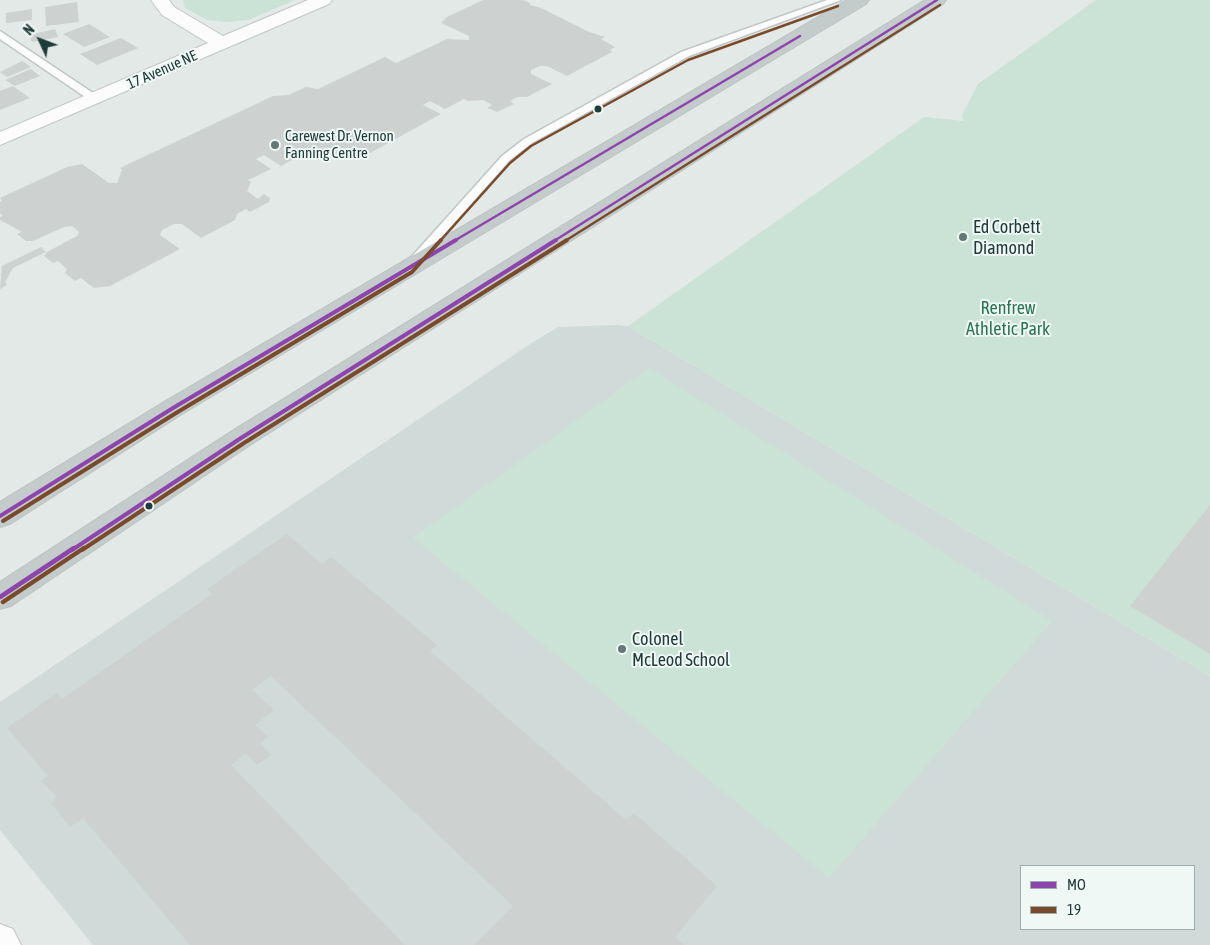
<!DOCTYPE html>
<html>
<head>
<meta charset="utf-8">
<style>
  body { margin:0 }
  #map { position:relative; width:1210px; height:945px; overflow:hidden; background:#e3e9e7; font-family:"Asap Condensed",sans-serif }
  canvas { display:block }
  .legend { position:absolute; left:1020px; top:865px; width:175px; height:65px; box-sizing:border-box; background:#f0f8f6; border:1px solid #9dadab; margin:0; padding:6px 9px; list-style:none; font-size:15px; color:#203c3a }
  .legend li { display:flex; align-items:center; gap:10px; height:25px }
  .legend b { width:25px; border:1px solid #9dadab }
  .north { position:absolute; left:15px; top:15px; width:50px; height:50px; -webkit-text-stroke:4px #f0f8f6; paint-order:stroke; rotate:313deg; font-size:14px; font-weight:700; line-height:20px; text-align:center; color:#203c3a }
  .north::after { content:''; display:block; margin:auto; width:18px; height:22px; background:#203c3a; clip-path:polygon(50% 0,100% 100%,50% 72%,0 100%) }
</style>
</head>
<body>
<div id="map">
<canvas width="1210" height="945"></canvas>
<ul class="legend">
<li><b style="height:6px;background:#8e44ad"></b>MO</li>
<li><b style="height:6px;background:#7a4b2a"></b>19</li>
</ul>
<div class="north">N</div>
</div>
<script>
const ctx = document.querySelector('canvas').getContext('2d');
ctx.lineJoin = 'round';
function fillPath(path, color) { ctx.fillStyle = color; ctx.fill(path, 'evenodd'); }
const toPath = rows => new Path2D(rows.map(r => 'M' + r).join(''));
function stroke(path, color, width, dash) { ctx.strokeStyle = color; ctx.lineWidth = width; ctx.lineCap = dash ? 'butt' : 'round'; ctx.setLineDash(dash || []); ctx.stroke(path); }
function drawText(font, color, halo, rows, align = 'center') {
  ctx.font = font + ' "Asap Condensed",sans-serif'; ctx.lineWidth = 4; ctx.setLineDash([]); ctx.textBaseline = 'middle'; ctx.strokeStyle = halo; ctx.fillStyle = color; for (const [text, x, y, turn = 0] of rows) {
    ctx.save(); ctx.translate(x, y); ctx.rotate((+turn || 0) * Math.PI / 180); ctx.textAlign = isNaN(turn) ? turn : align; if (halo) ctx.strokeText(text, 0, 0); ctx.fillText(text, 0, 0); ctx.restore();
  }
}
const built = toPath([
  [615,325,628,326,1210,676,1210,945,93,945,0,830,0,702,533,342,558,327],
  [1021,866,1194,866,1194,929,1021,929]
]);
const green = toPath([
  [183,0,295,0,248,20,227,22,207,20,185,8],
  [1096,0,1210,0,1210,676,628,326,924,117,964,121,962,115,978,84],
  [649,368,1052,621,829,878,413,538]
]);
const building = toPath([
  [483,0,523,0,530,3,530,5,541,8,589,32,605,37,601,39,615,47,610,50,612,52,567,76,547,66,540,66,531,70,531,74,552,84,527,97,518,97,510,101,514,104,497,112,487,108,492,105,483,100,468,101,464,99,445,109,430,101,423,105,441,114,370,153,303,154,281,166,264,155,256,159,271,169,248,180,251,182,247,191,258,199,264,194,270,198,269,202,250,212,246,209,237,214,235,220,201,238,182,224,174,224,162,230,160,235,180,249,110,286,94,288,81,278,75,281,65,273,67,269,58,261,53,263,44,256,47,252,77,236,79,232,72,226,64,227,33,241,26,241,17,234,22,232,0,220,0,217,3,216,0,213,0,202,2,201,0,198,67,167,82,164,109,183,117,183,122,170,120,168,273,96,288,95,306,87,318,89,385,57,396,63,447,39,469,40,469,36,441,23,447,17],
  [77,2,79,22,46,26,45,7],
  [32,9,32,20,6,23,6,13],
  [89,24,110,37,84,47,63,34],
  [55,29,58,37,32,42,29,35],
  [121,38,138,48,97,65,80,54],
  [22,61,31,67,7,77,0,72],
  [31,69,40,76,15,86,5,80],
  [13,86,30,98,0,110,0,91],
  [41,247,46,252,13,268,5,282,7,285,0,289,2,266],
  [1210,505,1210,654,1130,606],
  [287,534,322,564,331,557,437,645,430,651,626,820,634,813,717,886,675,937,684,945,474,945,513,906,271,676,252,690,274,710,255,725,268,737,260,743,271,755,257,765,246,753,231,765,405,945,190,945,83,818,70,827,51,803,57,797,41,781,48,776,7,728,57,693,62,699,212,594,207,589]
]);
const service = toPath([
  [827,0,841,0,689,56,532,143,510,160,416,266,412,267,406,263,502,156,524,139,681,52,827,0],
  [0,31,99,97,99,101,91,101,0,39,0,31]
]);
const minor = toPath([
  [151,0,169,0,174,7,223,36,308,0,332,0,329,4,0,145,0,132,208,43,162,15,151,0]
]);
const tertiary = toPath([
  [0,924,13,929,21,945,0,945,0,924]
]);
const trunk = toPath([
  [847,0,869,0,866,4,182,414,10,524,0,527,0,502,164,402,847,0],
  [925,0,946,0,943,4,250,445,11,606,0,609,0,582,232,431,925,0]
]);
const bus1Far2 = toPath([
  [454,241,800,36],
  [554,241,937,0]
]);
const bus1Far1 = toPath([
  [0,516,173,408,456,240],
  [72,550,241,438,556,240]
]);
const bus1 = toPath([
  [0,597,74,548]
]);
const bus2Far2 = toPath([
  [440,241,510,163,531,146,688,60,838,6],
  [565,241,940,5]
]);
const bus2Far1 = toPath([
  [3,521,176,413,412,272,441,240],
  [82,550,244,443,567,240]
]);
const bus2 = toPath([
  [3,602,84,548]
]);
const markers = [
  [598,109,4.5,"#203c3a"],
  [275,145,5,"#647977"],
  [963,237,5,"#647977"],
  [149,506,4.5,"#203c3a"],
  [622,649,5,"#647977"]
];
const farStreetnames = [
  ["17 Avenue NE",162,70,-24]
];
const farPoinames = [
  ["Carewest Dr. Vernon",285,136],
  ["Fanning Centre",285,153]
];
const poiNames = [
  ["Ed Corbett",973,227],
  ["Diamond",973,248],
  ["Colonel",632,639],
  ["McLeod School",632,660]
];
const parkNames = [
  ["Renfrew",1008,308],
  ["Athletic Park",1008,329]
];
fillPath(built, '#d0dad8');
fillPath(green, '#cbe3d6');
fillPath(building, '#cdd2d1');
stroke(service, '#c0c6c4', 3);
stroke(minor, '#c0c6c4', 2);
stroke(tertiary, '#c0c6c4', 2);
stroke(trunk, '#bbc5c4', 2);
fillPath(service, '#fbfcfb');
fillPath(minor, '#fbfcfb');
fillPath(tertiary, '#fbfcfb');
fillPath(trunk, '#c3cccb');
stroke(bus1Far2, '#8e44ad', 2.5);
stroke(bus1Far1, '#8e44ad', 4);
stroke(bus1, '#8e44ad', 4.5);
stroke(bus2Far2, '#7a4b2a', 2.5);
stroke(bus2Far1, '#7a4b2a', 4);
stroke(bus2, '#7a4b2a', 4.5);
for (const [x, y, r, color] of markers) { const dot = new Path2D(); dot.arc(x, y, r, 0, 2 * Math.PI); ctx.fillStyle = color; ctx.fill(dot); stroke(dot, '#f0f8f6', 2); }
drawText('15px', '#203c3a', '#f0f8f6', farStreetnames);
drawText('15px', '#203c3a', '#f0f8f6', farPoinames, 'left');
drawText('18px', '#203c3a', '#f0f8f6', poiNames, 'left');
drawText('18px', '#297554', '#f0f8f6', parkNames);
</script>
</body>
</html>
